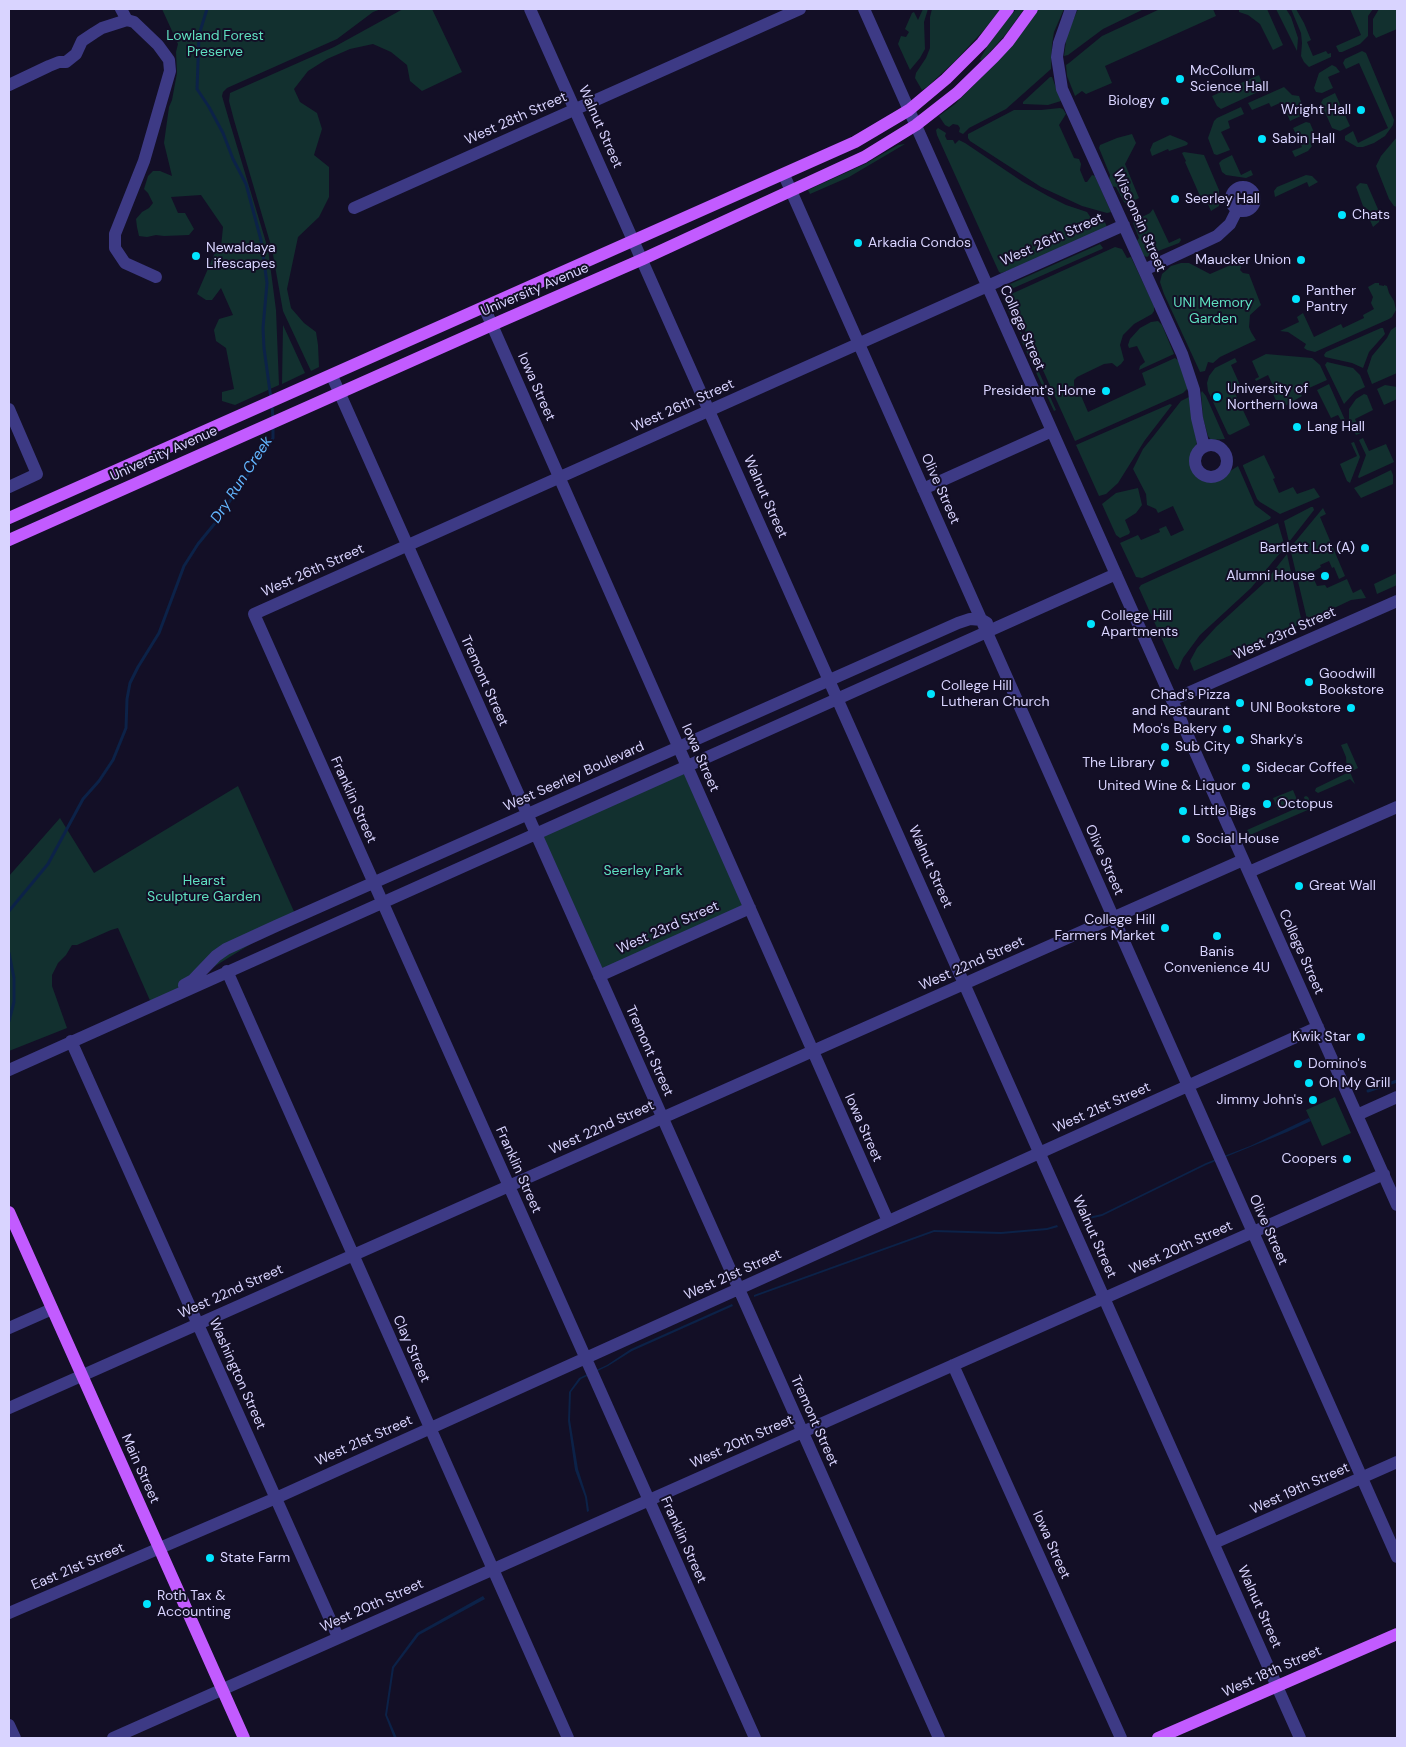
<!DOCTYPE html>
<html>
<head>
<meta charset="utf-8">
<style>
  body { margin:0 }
  #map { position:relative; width:1406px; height:1747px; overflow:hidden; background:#130f26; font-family:"DM Sans",sans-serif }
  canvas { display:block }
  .frame { position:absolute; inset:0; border:10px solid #d9d4ff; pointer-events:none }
</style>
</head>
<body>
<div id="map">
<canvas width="1406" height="1747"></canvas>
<div class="frame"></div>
</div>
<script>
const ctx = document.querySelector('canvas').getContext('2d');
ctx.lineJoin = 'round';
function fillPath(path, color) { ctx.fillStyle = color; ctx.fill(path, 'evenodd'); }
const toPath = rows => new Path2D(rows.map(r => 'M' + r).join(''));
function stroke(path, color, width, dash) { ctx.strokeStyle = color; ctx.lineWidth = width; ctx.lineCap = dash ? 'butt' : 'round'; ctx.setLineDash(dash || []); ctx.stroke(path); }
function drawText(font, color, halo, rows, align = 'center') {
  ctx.font = font + ' "DM Sans",sans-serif'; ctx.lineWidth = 4; ctx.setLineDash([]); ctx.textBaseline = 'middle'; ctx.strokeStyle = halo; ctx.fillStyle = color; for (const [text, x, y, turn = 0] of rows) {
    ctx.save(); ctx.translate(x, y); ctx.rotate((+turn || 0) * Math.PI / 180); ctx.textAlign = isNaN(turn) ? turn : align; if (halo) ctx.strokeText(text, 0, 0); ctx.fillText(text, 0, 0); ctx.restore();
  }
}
const green = toPath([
  [162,9,381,9,373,12,337,39,227,88,223,92,222,96,229,120,268,249,276,310,279,385,235,405,222,401,222,392,234,389,226,348,216,341,214,330,219,319,233,315,221,288,212,300,206,300,197,294,217,248,221,247,223,227,201,195,171,197,178,213,185,213,194,229,189,235,164,236,156,235,147,237,139,236,137,227,136,219,142,212,149,208,153,203,148,193,144,189,148,176,153,171,160,171,172,176,164,143,169,107,172,100,177,73,176,52,178,44],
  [403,9,432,9,462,72,422,91,410,81,407,65,391,52,373,44,350,49,327,59,308,71,294,89,300,102,317,113,322,129,314,155,329,167,329,197,319,217,298,237,287,289,291,308,304,323,316,332,318,345,319,367,311,371,283,311,272,249,234,120,229,101,230,93,334,47],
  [923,9,928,9,924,22,925,49,920,58,910,70,898,44,901,36,906,37,909,32,905,29,912,13,914,12,918,20],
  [932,9,1001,9,984,30,955,61,927,87,922,90,915,78,916,73,926,58,930,48,930,17],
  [1016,9,1024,9,1006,34,982,61,980,59,992,38],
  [1039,9,1064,9,1054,32,1052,44,1051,69,1006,109,969,128,963,134,959,132,960,128,958,125,953,124,949,127,945,125,939,116,955,104,994,65,1017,39],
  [1078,9,1144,9,1103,29,1068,55,1064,56,1067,34],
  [1160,9,1213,9,1216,16,1105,66,1112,83,1086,94,1082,91,1075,96,1067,76,1066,65,1069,63,1102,36],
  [1239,9,1267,9,1283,45,1273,50,1260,24,1248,15,1239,12],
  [1276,9,1286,9,1291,17,1298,38,1297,51],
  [1291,9,1296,9,1304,23,1311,40,1307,42,1313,56,1326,51,1328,54,1331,53,1331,57,1309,67,1304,62,1301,56,1302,43,1301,33],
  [1350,9,1373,9,1368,16,1368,36,1360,44,1342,52,1339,52,1336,46,1361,35],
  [1379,9,1397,9,1397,29,1376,38,1373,34,1373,19],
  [1362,51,1366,53,1394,120,1393,125,1385,136,1374,143,1363,147,1357,147,1345,140,1345,136,1353,131,1358,143,1388,128,1359,63,1346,69,1343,63,1345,59],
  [1332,65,1336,67,1340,72,1328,77,1333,88,1322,93,1316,92,1314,88,1319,73],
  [1259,75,1263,86,1260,91,1221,109,1217,106,1212,96],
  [1050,77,1052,77,1061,101,1048,105,1023,104,1023,102],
  [1284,87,1292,95,1299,96,1305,114,1290,121,1282,102,1271,107,1269,103,1252,110,1248,103],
  [1335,93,1350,126,1340,131,1332,128,1321,103,1323,99],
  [1241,107,1244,114,1228,121,1230,128,1221,132,1230,150,1217,155,1214,154,1208,138,1214,121,1217,118],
  [1060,108,1063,109,1066,114,1059,125,1074,158,1079,159,1081,164,1080,170,1085,182,1087,182,1092,175,1095,176,1111,212,1107,213,1082,206,1041,187,970,141,968,138,968,134,970,133,1014,110,1041,110],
  [1306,122,1310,123,1315,135,1315,140,1314,142,1312,141,1311,145,1312,146,1308,151,1295,157,1292,151,1302,147,1293,128],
  [938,128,946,133,945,136,947,140,953,140,955,144,959,140,965,143,1023,182,1048,196,1066,205,1087,212,1091,218,1100,218,1105,222,1110,236,1001,273,999,272,937,135,936,130],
  [1132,134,1136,143,1125,164,1139,198,1127,204,1124,202,1116,187,1110,186,1109,181,1110,175,1099,148,1100,145,1117,138],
  [1170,135,1185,141,1188,143,1187,145,1169,151,1168,149,1152,156,1150,150,1153,143],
  [1397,137,1397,207,1394,206,1389,199,1376,166,1381,156],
  [905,144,849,177,810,194,808,190,865,164,898,145],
  [1184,152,1204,155,1219,190,1219,206,1211,211,1208,204,1204,205,1185,162,1186,161,1182,153],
  [1232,155,1241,175,1251,170,1253,175,1246,178,1226,175,1222,172,1219,163,1222,160],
  [1306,175,1312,176,1318,182,1309,187,1307,182,1275,197,1274,191,1277,187],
  [1360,183,1367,184,1381,216,1379,222,1373,227,1369,218,1370,211,1363,206,1356,187],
  [1153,209,1169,243,1180,238,1181,240,1179,243,1153,253,1147,257,1142,255,1136,242,1139,238,1133,223,1138,219,1150,213],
  [1100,244,1103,248,1102,249,1009,290,1007,287,1008,285],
  [1115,247,1122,249,1127,258,1131,257,1154,306,1154,311,1152,314,1134,324,1123,335,1120,345,1124,360,1121,364,1117,367,1112,363,1104,364,1077,377,1074,380,1074,386,1079,391,1088,412,1146,385,1142,373,1175,358,1179,361,1188,388,1183,393,1075,441,1009,295],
  [1240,261,1242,263,1240,270,1243,273,1249,274,1261,305,1250,315,1249,327,1251,332,1256,340,1220,357,1213,363,1208,362,1205,371,1200,372,1164,294,1160,282,1162,274,1171,266,1181,263,1189,263,1210,274],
  [1375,283,1379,283,1379,285,1384,286,1384,285,1387,286,1389,293,1394,301,1396,310,1392,317,1389,319,1315,352,1307,350,1304,348,1306,344,1288,332,1280,331,1299,322,1297,317,1303,313,1314,337,1341,324,1343,328,1364,318,1363,315,1374,309,1371,303,1373,297,1368,287],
  [1006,296,1022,334,1056,410,1054,411,1021,340,1021,335,1017,325,1013,323,1003,298],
  [1158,321,1162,325,1174,354,1139,370,1140,366,1145,362,1137,346,1129,348,1128,345,1130,339,1140,328,1151,322],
  [283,325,305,373,282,384],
  [1397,326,1397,373,1372,384,1367,371,1372,356,1387,338,1391,330],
  [1381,328,1383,328,1385,334,1369,352,1363,368,1352,363,1325,357,1324,355,1326,352],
  [1266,354,1312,358,1320,365,1327,380,1300,392,1302,396,1280,409,1272,392,1275,390,1268,375,1256,381,1255,379,1259,377,1252,361],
  [1235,358,1237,362,1231,365,1240,385,1242,385,1243,387,1234,391,1250,425,1230,435,1228,434,1221,419,1208,391,1207,383,1209,376,1215,368],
  [1327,362,1353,368,1360,375,1365,387,1355,392,1344,404,1325,365],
  [1329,384,1345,420,1342,422,1338,415,1331,418,1317,390],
  [1385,385,1397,387,1397,399,1384,405,1377,389],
  [1202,391,1206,396,1225,439,1211,440,1208,436,1203,418,1201,393],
  [1364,394,1367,395,1373,410,1355,419,1361,433,1356,435,1349,420,1349,409,1356,399],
  [1189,397,1197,443,1191,458,1195,472,1204,480,1215,481,1238,466,1255,505,1271,517,1270,519,1142,578,1136,577,1120,543,1138,535,1141,540,1160,532,1159,529,1166,526,1171,536,1184,530,1173,506,1158,513,1156,509,1147,505,1146,494,1133,469,1143,449,1152,438,1181,401],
  [1170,404,1172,405,1145,440,1118,483,1106,494,1099,496,1076,445],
  [1363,438,1369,451,1386,444,1394,462,1359,478,1358,477,1366,455,1359,440],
  [1354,442,1360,457,1350,483,1347,481,1340,464,1357,456,1351,443],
  [1264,455,1275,478,1273,479,1279,493,1293,487,1297,494,1314,488,1320,497,1280,514,1260,502,1257,499,1243,466,1243,465],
  [1391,470,1393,475,1393,484,1361,498,1354,488],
  [1138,488,1142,505,1136,513,1125,520,1130,532,1129,534,1120,538,1116,535,1102,504,1116,493],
  [1311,507,1313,507,1314,510,1289,542,1284,521],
  [1323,508,1326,514,1320,517,1345,576,1339,579,1334,567,1332,568,1329,561,1320,565,1321,567,1311,573,1317,586,1325,585,1327,588,1347,579,1353,593,1361,589,1366,598,1351,600,1309,620,1307,619,1290,548],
  [1278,523,1285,547,1251,588,1200,635,1183,658,1178,670,1175,668,1139,588,1141,585],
  [1287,554,1302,623,1287,631,1194,671,1190,661,1197,648,1216,627,1265,582],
  [1397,573,1397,585,1377,594,1374,584],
  [1347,743,1358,768,1350,772,1355,784,1350,779,1318,793,1315,791,1316,788,1347,773,1346,757,1341,745],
  [687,766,750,908,599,976,536,833],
  [238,786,296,916,152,1005,118,928,111,930,77,945,72,945,66,955,58,963,52,975,52,986,67,1028,9,1051,9,876,60,818,94,873],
  [1293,790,1298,802,1278,810,1273,798],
  [1306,796,1308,797,1312,805,1310,809,1250,835,1247,830,1306,804,1304,797],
  [1335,1097,1351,1133,1322,1146,1306,1110]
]);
const water = toPath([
  [1309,1118,1311,1121,1287,1132,1206,1165,1102,1216,1085,1220,1084,1218,1102,1214,1206,1163,1250,1146],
  [1057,1225,1058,1227,1047,1230,1001,1234,934,1232,754,1297,754,1295,934,1230,1001,1232,1047,1228],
  [732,1304,733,1306,632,1351,608,1366,581,1379,571,1392,570,1420,578,1469,587,1497,589,1511,587,1512,585,1497,575,1470,568,1421,569,1392,579,1378,607,1365,631,1349],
  [483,1596,485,1599,419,1635,394,1668,387,1715,397,1738,394,1738,385,1715,392,1667,417,1633]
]);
const stream = toPath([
  [207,9,199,35,197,89,209,107,223,133,233,159,246,184,261,240,267,283,263,328,264,348,271,399],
  [272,405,273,419],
  [9,911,48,864,83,799,99,781,113,760,126,728,127,699,130,683,138,667,159,633,184,566,198,544,216,522,243,481,267,449,273,438,273,425],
  [9,953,14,978,14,1002,9,1021],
  [1368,1091,1397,1081]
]);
const minor = toPath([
  [121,9,127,20,134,22,158,45,169,60,170,71,144,161,115,234,115,248,125,263,156,277],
  [530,9,1300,1738],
  [864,9,1397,1205],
  [1071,9,1059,43,1057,57,1062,89,1182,354,1194,390,1197,418,1204,447],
  [9,85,49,66,59,62,66,62,76,54,82,41,94,33,102,28,127,20],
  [784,175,1397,1557],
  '1231 199a12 12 0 1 1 24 0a12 12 0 1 1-24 0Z',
  [354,208,800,9],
  [1144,270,1217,236,1230,224,1237,210],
  [484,307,888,1221],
  [332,376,939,1738],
  [9,409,37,474,9,487],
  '1195 461a16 16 0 1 1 32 0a16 16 0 1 1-32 0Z',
  [923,489,1052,431],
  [1172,700,1397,601],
  [1249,872,1397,807],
  [227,971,568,1738],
  [599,976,750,908],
  [184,985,193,980,216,956,226,949,276,926,958,623,970,619,982,620,987,623],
  [71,1041,338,1637],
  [9,1070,1116,574],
  [1357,1115,1397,1097],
  [9,1328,52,1309],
  [953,1365,1121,1738],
  [9,1408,1243,860],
  [1214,1543,1397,1462],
  [9,1613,276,1498,1318,1027],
  [9,1725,15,1738],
  [113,1738,1384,1174],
  [755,1738,254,614,1124,225]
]);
const major = toPath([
  [9,518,855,142,909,110,946,79,982,43,1008,9],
  [9,540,492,325,643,259,864,157,916,125,957,93,994,57,1008,42,1032,9],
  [9,1212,244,1738],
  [1158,1738,1397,1634]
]);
const markers = [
  [1180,79,5,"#00e5ff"],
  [1165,101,5,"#00e5ff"],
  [1361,110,5,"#00e5ff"],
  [1262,139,5,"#00e5ff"],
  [1175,199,5,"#00e5ff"],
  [1342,215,5,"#00e5ff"],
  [858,243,5,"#00e5ff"],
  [196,256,5,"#00e5ff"],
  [1301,260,5,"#00e5ff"],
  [1296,299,5,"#00e5ff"],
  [1106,391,5,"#00e5ff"],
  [1217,397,5,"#00e5ff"],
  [1297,427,5,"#00e5ff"],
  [1365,548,5,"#00e5ff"],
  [1325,576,5,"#00e5ff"],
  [1091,624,5,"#00e5ff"],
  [1309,682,5,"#00e5ff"],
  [931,694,5,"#00e5ff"],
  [1240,703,5,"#00e5ff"],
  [1351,708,5,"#00e5ff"],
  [1227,729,5,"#00e5ff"],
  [1240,740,5,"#00e5ff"],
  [1165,747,5,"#00e5ff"],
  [1165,763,5,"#00e5ff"],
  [1246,768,5,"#00e5ff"],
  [1246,786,5,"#00e5ff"],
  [1267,804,5,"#00e5ff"],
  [1183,811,5,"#00e5ff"],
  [1186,839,5,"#00e5ff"],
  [1299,886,5,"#00e5ff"],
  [1165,928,5,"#00e5ff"],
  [1217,936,5,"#00e5ff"],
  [1361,1037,5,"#00e5ff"],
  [1298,1064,5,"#00e5ff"],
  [1309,1083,5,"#00e5ff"],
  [1313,1100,5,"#00e5ff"],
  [1347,1159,5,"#00e5ff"],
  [210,1558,5,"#00e5ff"],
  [147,1604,5,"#00e5ff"]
];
const parkNames = [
  ["Lowland Forest",215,36],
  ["Preserve",215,52],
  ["UNI Memory",1213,303],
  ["Garden",1213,319],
  ["Seerley Park",643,871],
  ["Hearst",204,881],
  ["Sculpture Garden",204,897]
];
const poiNames = [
  ["McCollum",1190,71],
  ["Science Hall",1190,87],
  ["Biology",1155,101,"right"],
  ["Wright Hall",1351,110,"right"],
  ["Sabin Hall",1272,139],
  ["Seerley Hall",1185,199],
  ["Chats",1352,215],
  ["Arkadia Condos",868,243],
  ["Newaldaya",206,248],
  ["Lifescapes",206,264],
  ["Maucker Union",1291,260,"right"],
  ["Panther",1306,291],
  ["Pantry",1306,307],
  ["University of",1227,389],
  ["Northern Iowa",1227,405],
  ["President's Home",1096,391,"right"],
  ["Lang Hall",1307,427],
  ["Bartlett Lot (A)",1355,548,"right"],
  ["Alumni House",1315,576,"right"],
  ["College Hill",1101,616],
  ["Apartments",1101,632],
  ["Goodwill",1319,674],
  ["Bookstore",1319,690],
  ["College Hill",941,686],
  ["Lutheran Church",941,702],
  ["Chad's Pizza",1230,695,"right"],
  ["and Restaurant",1230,711,"right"],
  ["UNI Bookstore",1341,708,"right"],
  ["Moo's Bakery",1217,729,"right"],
  ["Sharky's",1250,740],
  ["Sub City",1175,747],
  ["The Library",1155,763,"right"],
  ["Sidecar Coffee",1256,768],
  ["United Wine & Liquor",1236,786,"right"],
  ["Octopus",1277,804],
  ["Little Bigs",1193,811],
  ["Social House",1196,839],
  ["Great Wall",1309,886],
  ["College Hill",1155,920,"right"],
  ["Farmers Market",1155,936,"right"],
  ["Banis",1217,952,"center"],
  ["Convenience 4U",1217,968,"center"],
  ["Kwik Star",1351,1037,"right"],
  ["Domino's",1308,1064],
  ["Oh My Grill",1319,1083],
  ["Jimmy John's",1303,1100,"right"],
  ["Coopers",1337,1159,"right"],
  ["State Farm",220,1558],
  ["Roth Tax &",157,1596],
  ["Accounting",157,1612]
];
const streetNames = [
  ["West 28th Street",516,119,-24],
  ["Walnut Street",600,127,66],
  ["Wisconsin Street",1139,221,66],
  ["West 26th Street",1052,240,-24],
  ["University Avenue",535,290,-23],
  ["College Street",1022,328,66],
  ["Iowa Street",536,387,66],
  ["West 26th Street",683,406,-24],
  ["University Avenue",164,454,-24],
  ["Olive Street",940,489,66],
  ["Walnut Street",765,497,66],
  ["West 26th Street",313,571,-24],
  ["West 23rd Street",1285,634,-24],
  ["Tremont Street",484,681,66],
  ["Iowa Street",700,758,66],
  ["West Seerley Boulevard",574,777,-24],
  ["Franklin Street",353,800,66],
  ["Olive Street",1104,860,66],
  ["Walnut Street",930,867,66],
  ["West 23rd Street",668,928,-24],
  ["College Street",1301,952,66],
  ["West 22nd Street",972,964,-24],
  ["Tremont Street",649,1051,66],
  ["West 21st Street",1102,1108,-24],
  ["West 22nd Street",602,1128,-24],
  ["Iowa Street",863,1128,66],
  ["Franklin Street",518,1170,66],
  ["Olive Street",1268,1230,66],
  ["Walnut Street",1094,1237,66],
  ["West 20th Street",1181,1248,-24],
  ["West 21st Street",733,1275,-24],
  ["West 22nd Street",231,1292,-24],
  ["Clay Street",411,1349,66],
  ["Washington Street",237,1374,66],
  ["Tremont Street",814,1421,66],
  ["West 21st Street",364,1441,-24],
  ["West 20th Street",742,1442,-24],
  ["Main Street",140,1469,66],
  ["West 19th Street",1300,1489,-24],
  ["Franklin Street",683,1540,66],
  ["Iowa Street",1051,1545,66],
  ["East 21st Street",78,1567,-23],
  ["West 20th Street",372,1606,-24],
  ["Walnut Street",1259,1607,66],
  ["West 18th Street",1272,1672,-24]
];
const waterNames = [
  ["Dry Run Creek",242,480,-57]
];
fillPath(green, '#12302f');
fillPath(water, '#0c2248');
stroke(stream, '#0c2248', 3);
stroke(minor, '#3d3a85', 12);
stroke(major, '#c25bff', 12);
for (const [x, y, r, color] of markers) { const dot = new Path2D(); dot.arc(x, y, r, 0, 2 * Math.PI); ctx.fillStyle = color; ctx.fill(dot); stroke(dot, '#130f26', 2); }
drawText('14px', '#5fe0c0', '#130f26', parkNames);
drawText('14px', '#d9d4ff', '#130f26', poiNames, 'left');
drawText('14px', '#d9d4ff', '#130f26', streetNames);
drawText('italic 15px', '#62b6ff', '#130f26', waterNames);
</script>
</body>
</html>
